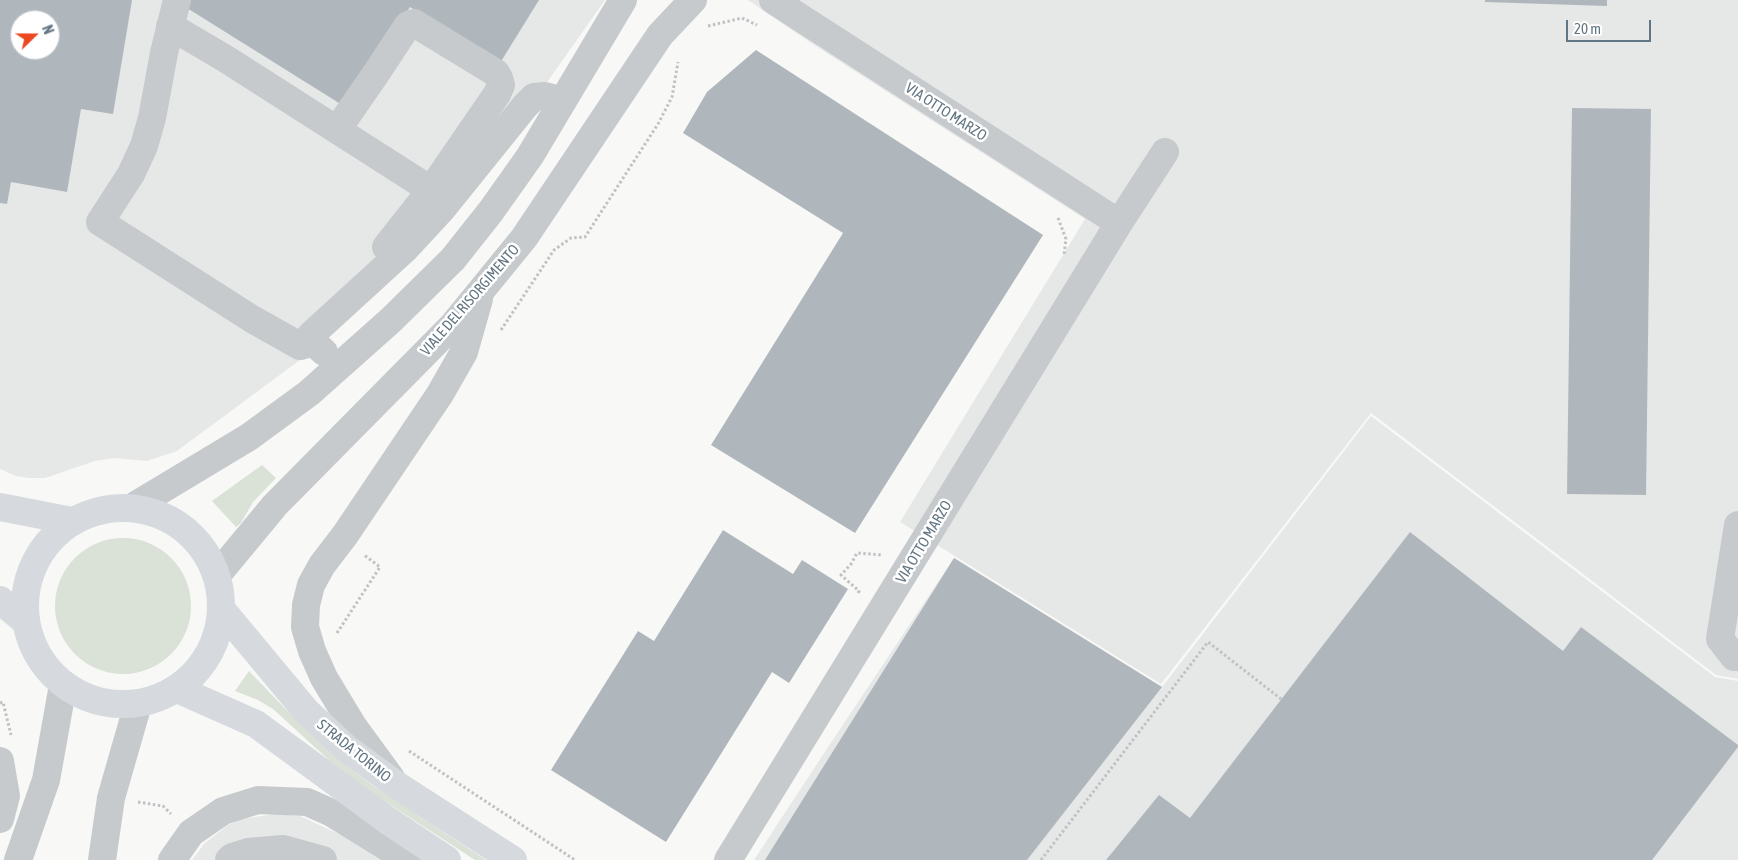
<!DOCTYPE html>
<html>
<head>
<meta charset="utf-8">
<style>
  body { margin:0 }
  #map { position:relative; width:1738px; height:860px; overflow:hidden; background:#f8f8f6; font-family:"Asap Condensed",sans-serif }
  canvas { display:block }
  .north { position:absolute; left:10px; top:10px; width:50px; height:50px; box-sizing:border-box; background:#fff; border:1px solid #c0c8cd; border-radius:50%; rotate:68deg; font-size:14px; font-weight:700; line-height:20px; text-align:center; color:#627582 }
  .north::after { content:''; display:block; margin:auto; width:18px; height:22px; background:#ec4822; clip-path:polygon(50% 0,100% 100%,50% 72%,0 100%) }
  .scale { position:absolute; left:1566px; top:20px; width:85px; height:22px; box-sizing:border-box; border:2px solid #627582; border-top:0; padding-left:6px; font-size:15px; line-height:18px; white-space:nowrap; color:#627582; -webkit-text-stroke:4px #fff; paint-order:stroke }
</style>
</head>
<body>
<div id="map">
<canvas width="1738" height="860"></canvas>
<div class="north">N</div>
<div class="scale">20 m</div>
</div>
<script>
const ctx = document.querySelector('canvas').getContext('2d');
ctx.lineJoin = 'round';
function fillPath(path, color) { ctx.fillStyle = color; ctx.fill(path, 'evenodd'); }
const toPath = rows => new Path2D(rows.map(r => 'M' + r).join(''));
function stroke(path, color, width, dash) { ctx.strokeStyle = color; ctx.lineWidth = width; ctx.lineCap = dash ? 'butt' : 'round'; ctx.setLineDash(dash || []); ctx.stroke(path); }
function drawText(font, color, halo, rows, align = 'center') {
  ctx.font = font + ' "Asap Condensed",sans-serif'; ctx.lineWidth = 5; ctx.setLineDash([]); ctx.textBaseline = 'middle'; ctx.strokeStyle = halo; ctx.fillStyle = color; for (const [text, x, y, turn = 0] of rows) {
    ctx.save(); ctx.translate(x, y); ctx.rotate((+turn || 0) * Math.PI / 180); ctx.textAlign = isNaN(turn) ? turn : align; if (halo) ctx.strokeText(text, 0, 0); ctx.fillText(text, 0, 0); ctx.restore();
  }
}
const built = toPath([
  [0,0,605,0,466,197,308,354,177,451,147,461,115,458,95,461,45,478,28,478,16,476,0,469],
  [20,20,50,20,50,50,20,50],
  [748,0,1738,0,1738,679,1716,675,1371,413,1161,684,900,522,1085,219,808,41],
  [1371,416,1715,677,1738,681,1738,860,754,860,832,741,954,558,1162,687],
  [275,814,300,816,343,836,383,860,192,860,204,844,228,825,241,819]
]);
const green = toPath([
  [262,465,276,478,253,502,241,523,236,527,212,501],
  '55 606a68 68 0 1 1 136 0a68 68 0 1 1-136 0Z',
  [249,671,297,721,337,758,372,785,486,860,475,860,366,789,330,761,273,709,258,700,235,691]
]);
const building = toPath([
  [0,0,132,0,113,114,81,109,67,192,11,182,7,204,0,203],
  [20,20,50,20,50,50,20,50],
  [181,0,539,0,500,63,410,7,347,108,179,3],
  [1485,0,1607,0,1607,6,1485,2],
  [756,50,1043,235,855,533,711,445,843,233,683,133,707,92],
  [1572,108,1651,109,1646,495,1567,494],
  [723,530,793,574,802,560,848,589,789,683,772,672,666,842,551,770,638,631,654,641],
  [1410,532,1563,651,1581,627,1738,745,1738,747,1652,860,1106,860,1159,795,1190,818],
  [954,558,1162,687,1027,860,765,860]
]);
const path = toPath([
  [708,26,742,18,757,25],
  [1058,218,1066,239,1064,255],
  [501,330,554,250,571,238,585,237,658,124,672,97,678,62],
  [858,593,859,591,841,575,851,564,857,553,883,555],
  [337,633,380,567,364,555],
  [0,703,3,702,11,735],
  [409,751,575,860],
  [138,802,163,806,171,814],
  [1041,860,1208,642,1281,699]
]);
const minor = toPath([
  [177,0,164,53,152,118,144,146,131,174,100,222,252,319,300,346,313,342],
  [170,26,226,59,431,190],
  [337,130,377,72,408,25,414,23,496,73,499,78,501,85,497,94,431,190,386,247],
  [1119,223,1165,152],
  [324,352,313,342,311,335,405,249,442,209,525,106,534,97,545,96,563,101],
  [131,508,249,437,309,393,391,320,453,259,491,211,530,156,623,0],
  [1738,525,1720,639,1734,657,1738,657],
  [217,575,275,505,453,325,524,238,660,35,693,0],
  [0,761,6,796,0,819],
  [391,778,353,726,324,678,312,651,305,627,306,605,311,585,322,565,345,535,440,394,464,352,479,299],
  [18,860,46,780,63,685],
  [102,860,111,798,138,704],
  [172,860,191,833,223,811,258,800,307,802,332,813,408,860],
  [229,860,232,857,248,852,283,849,323,860],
  [728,860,1119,223,773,0]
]);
const major = toPath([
  [0,507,72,521],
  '25 606a98 98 0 1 1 196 0a98 98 0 1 1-196 0Z',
  [0,600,26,622],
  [222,610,306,711,346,748,395,784,513,860],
  [177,689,256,724,387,820,447,860]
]);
const streetNames = [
  ["VIA OTTO MARZO",946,112,33],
  ["VIALE DEL RISORGIMENTO",470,300,-49],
  ["VIA OTTO MARZO",924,542,-59],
  ["STRADA TORINO",354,751,39]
];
fillPath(built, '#e6e7e7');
fillPath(green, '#dae1d6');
fillPath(building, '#afb7bd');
stroke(path, '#bfc2c4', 3, [2.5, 2.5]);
stroke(minor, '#c6cacd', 28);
stroke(major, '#d6dade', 28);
drawText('15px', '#627582', '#fff', streetNames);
</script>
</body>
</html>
